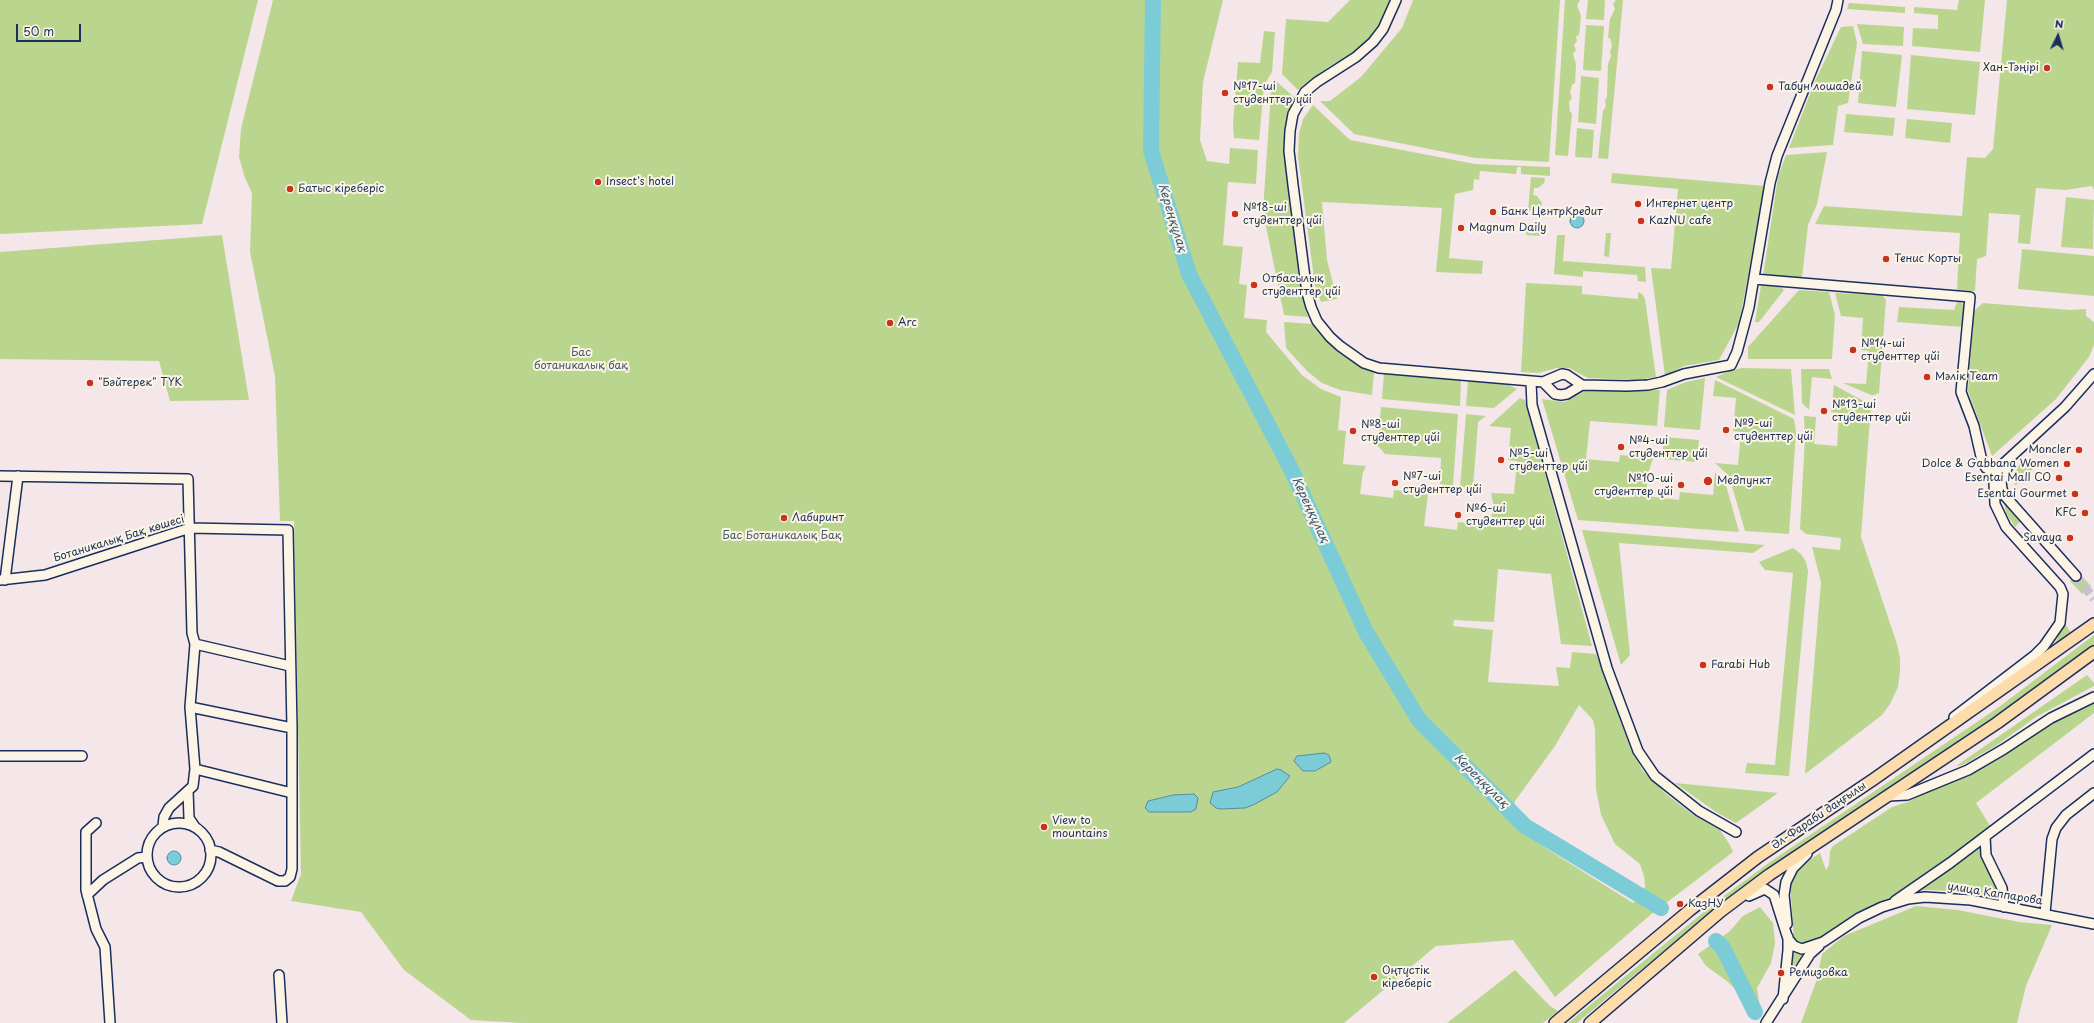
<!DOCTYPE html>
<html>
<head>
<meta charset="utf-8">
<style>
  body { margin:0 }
  #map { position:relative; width:2094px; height:1023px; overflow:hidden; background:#f4e6e9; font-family:"Playpen Sans",sans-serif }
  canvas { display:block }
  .north { position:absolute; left:2038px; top:16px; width:40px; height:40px; -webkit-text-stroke:3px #fcf5e5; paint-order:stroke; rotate:5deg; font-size:11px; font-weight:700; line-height:16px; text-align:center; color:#1b2f5e }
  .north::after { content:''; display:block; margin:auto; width:14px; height:18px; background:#1b2f5e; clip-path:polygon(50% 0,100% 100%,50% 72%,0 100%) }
  .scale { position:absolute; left:16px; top:24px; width:65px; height:18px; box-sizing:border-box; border:2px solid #1b2f5e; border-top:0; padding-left:5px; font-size:12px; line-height:14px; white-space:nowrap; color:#1b2f5e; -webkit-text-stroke:3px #fcf5e5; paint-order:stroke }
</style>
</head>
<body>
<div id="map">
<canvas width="2094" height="1023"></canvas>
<div class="north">N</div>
<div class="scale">50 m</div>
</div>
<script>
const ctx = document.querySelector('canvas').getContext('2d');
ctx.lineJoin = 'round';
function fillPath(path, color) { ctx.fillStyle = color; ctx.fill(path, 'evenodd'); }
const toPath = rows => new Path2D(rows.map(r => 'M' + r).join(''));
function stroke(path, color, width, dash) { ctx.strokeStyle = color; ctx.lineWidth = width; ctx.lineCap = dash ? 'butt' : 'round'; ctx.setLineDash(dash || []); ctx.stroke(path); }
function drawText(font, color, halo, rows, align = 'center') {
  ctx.font = font + ' "Playpen Sans",sans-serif'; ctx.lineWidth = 4; ctx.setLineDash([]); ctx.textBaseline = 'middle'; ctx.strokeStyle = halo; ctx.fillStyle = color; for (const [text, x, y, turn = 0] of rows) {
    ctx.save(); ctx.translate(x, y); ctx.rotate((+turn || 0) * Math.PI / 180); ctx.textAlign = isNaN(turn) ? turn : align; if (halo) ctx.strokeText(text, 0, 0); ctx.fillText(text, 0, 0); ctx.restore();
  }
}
const green = toPath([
  [0,0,258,0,202,224,0,234],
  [273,0,1223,0,1203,82,1200,140,1207,161,1229,164,1230,148,1258,150,1256,184,1228,182,1223,245,1243,247,1239,284,1247,285,1244,318,1267,320,1266,332,1302,375,1321,389,1341,397,1338,430,1346,431,1343,464,1366,466,1363,472,1360,494,1393,498,1394,490,1428,494,1424,526,1457,530,1458,522,1491,525,1493,503,1491,493,1514,494,1517,461,1508,460,1511,428,1489,426,1520,398,1525,400,1592,646,1561,644,1551,574,1498,569,1494,622,1454,620,1453,626,1493,630,1488,682,1559,686,1556,667,1570,668,1572,652,1596,654,1631,750,1643,771,1666,794,1692,814,1720,830,1730,845,1733,852,1649,916,1555,997,1513,940,1436,946,1344,1023,522,1023,471,1020,404,970,361,912,291,901,301,874,294,521,280,521,275,376,250,252,252,193,245,178,239,157,241,129],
  [1579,705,1593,720,1595,730,1596,789,1601,815,1615,844,1640,864,1644,876,1645,886,1643,893,1633,903,1547,849,1518,826,1513,819,1515,801,1555,746],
  [1350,0,1391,0,1381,22,1372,36,1359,49,1328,67,1298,90,1282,74,1286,19,1328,22],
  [1413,0,1560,0,1549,162,1475,158,1354,134,1320,101,1330,101,1361,77,1402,28],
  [1565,0,1580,0,1577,5,1581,16,1579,35,1576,36,1577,41,1574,45,1576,50,1573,54,1576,64,1575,83,1572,85,1570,93,1572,98,1569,102,1570,112,1572,113,1568,156,1555,155],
  [1588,0,1605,0,1604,20,1586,19],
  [1616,0,1623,0,1608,159,1598,158,1603,111,1606,106,1605,100,1607,97,1608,64,1611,56,1610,52,1612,46,1610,38,1608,38,1610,19,1615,9,1613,4],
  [1959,0,1985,0,1980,52,1912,46,1913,28,1938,29,1938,15,1914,13,1914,7,1957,10],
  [2007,0,2094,0,2094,190,2092,186,2065,190,2036,188,2030,244,2018,243,2020,215,1989,213,1986,256,1977,259,1975,291,1957,290,1960,233,1815,224,1824,206,1962,216,1967,157,1985,158,1993,149],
  [1849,3,1905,7,1905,13,1847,9],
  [1857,24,1904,27,1903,46,1863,44],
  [1586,25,1604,26,1601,71,1583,70],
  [1853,26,1857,43,1848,103,1838,106,1833,145,1789,148,1815,81,1841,27],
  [1264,31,1275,32,1272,72,1264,85,1259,140,1234,138,1233,125,1238,62,1260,63],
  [1862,51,1902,55,1896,107,1858,103],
  [1911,55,1980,62,1975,115,1907,109],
  [1581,76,1599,78,1596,124,1578,122],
  [1277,82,1295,98,1287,119,1284,142,1304,304,1308,317,1284,315,1263,211,1271,92],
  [1313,105,1350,140,1475,164,1550,167,1550,176,1521,174,1521,167,1517,167,1516,174,1480,171,1479,180,1474,179,1473,190,1455,194,1449,258,1483,261,1482,274,1436,272,1442,208,1322,202,1327,260,1337,299,1321,302,1315,286,1298,156,1299,134,1303,119],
  [1846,114,1895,118,1893,136,1844,132],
  [1907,119,1952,123,1950,143,1905,138],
  [1577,128,1594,130,1592,158,1575,157],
  [1827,152,1817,204,1808,225,1802,278,1763,276,1778,177,1786,155],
  [1612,173,1765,186,1739,323,1719,360,1684,366,1665,376,1651,268,1671,269,1678,189,1611,183],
  [1531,177,1545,178,1544,183,1538,188,1534,188,1533,195,1537,196,1542,203,1541,208,1537,211,1528,211],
  [2066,197,2094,200,2093,249,2061,247],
  [1530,224,1538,225,1540,236,1526,235,1526,229],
  [1606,233,1611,233,1609,257,1604,256],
  [222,235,249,400,170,401,159,361,0,359,0,252],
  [1557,235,1565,235,1563,261,1645,267,1646,282,1638,281,1637,275,1583,271,1583,277,1554,274],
  [2022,249,2094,256,2094,296,2018,289],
  [1526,283,1582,286,1582,294,1638,299,1638,292,1642,294,1645,299,1656,377,1635,380,1588,378,1569,368,1557,368,1538,373,1521,372],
  [1761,285,1781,287,1784,290,1759,322,1755,322],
  [1799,290,1829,292,1835,315,1832,359,1748,359,1748,347],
  [1835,293,1882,295,1886,300,1879,393,1874,395,1871,395,1843,383,1866,384,1869,351,1861,350,1863,318,1841,316],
  [1957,302,1960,302,1965,306,1963,327,1897,322,1899,307,1954,310],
  [1983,303,2070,310,2086,309,2086,316,2094,322,2094,345,2089,357,2056,399,1992,456,1968,391,1974,311],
  [1284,322,1313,324,1336,350,1358,365,1374,371,1372,395,1340,390,1322,383,1307,371,1286,348],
  [1742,368,1791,369,1795,415,1716,377,1732,370],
  [1801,369,1829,369,1832,379,1812,377,1809,410,1802,403],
  [1384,373,1461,380,1460,406,1382,399],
  [1705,378,1700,430,1664,427,1667,390,1686,382],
  [1715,380,1794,419,1796,432,1789,534,1745,531,1729,476,1715,463,1738,465,1741,432,1733,431,1736,398,1713,396],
  [1468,381,1507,384,1517,389,1494,408,1466,406],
  [1834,385,1871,405,1861,537,1897,644,1900,658,1900,671,1898,687,1890,704,1882,715,1805,774,1821,582,1812,547,1840,550,1841,538,1806,534,1800,529,1805,437,1804,416,1816,417,1814,444,1837,446,1839,413,1831,412],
  [1660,390,1657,426,1590,421,1586,459,1619,462,1620,455,1653,458,1648,474,1646,496,1679,500,1680,492,1713,495,1715,473,1724,478,1739,532,1578,520,1542,399,1565,402,1585,391],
  [1381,407,1458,414,1453,486,1440,484,1441,458,1385,454,1377,445],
  [1466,414,1486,416,1478,422,1473,488,1460,487],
  [1664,437,1699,440,1697,462,1662,459],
  [2025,460,2033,469,2015,486,2014,475,2020,463],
  [2004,502,2021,521,2015,527,2006,513],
  [1582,530,1765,545,1753,553,1619,543,1630,655,1621,665],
  [1793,548,1801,554,1806,562,1808,571,1789,776,1745,773,1747,763,1775,765,1793,573,1765,570,1759,562],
  [2079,573,2091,586,2082,594,2070,581],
  [2065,624,2072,634,2054,647,2061,629],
  [2094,635,2094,645,2003,713,1772,867,1724,901,1577,1023,1568,1023,1721,898,1770,862,1999,707],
  [2087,675,2094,683,2094,686,2036,717,1997,745,1963,765,1956,766],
  [2094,702,2094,713,1976,803,1992,829,1917,885,1810,948,1794,940,1790,884,1791,876,1805,863,1820,853,1826,870,1829,865,1830,851,1833,846,1892,807,1908,802,1956,775,1965,776,2001,757,2042,728],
  [1675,783,1778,793,1736,823,1716,812],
  [1979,846,1985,866,1998,889,1999,898,1966,892,1929,890,1911,891],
  [1916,906,1958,910,2019,922,2052,925,2026,986,2017,1023,1801,1023,1817,979,1822,954,1844,936],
  [1760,907,1773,923,1775,943,1771,963,1757,988,1761,1014,1728,982,1706,966,1698,954,1729,932,1743,916],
  [1799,951,1807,952,1792,968,1793,953],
  [1515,970,1550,1006,1558,1011,1543,1023,1447,1023]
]);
const water = toPath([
  '1570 221a7 7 0 1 1 14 0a7 7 0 1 1-14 0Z',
  [1324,753,1329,755,1331,762,1315,771,1303,771,1294,761,1297,756,1324,753],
  [1277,769,1281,770,1290,776,1277,792,1253,805,1245,808,1220,809,1216,808,1210,803,1213,792,1238,787,1277,769],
  [1194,794,1198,798,1196,809,1191,812,1149,812,1145,808,1148,801,1173,795,1194,794],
  '167 858a7 7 0 1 1 14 0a7 7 0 1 1-14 0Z'
]);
const river = toPath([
  [1153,0,1151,151,1189,274,1291,469,1366,632,1419,720,1525,826,1661,908],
  [1716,941,1723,948,1755,1012]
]);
const minorTunnel = toPath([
  [2076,576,2094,599]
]);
const minor = toPath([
  [1396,0,1383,29,1373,42,1356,57,1317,82,1305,92,1293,114,1290,131,1289,151,1293,185,1307,293,1311,307,1317,321,1330,337,1340,346,1364,363,1379,368,1543,382,1562,374,1567,375,1582,385,1627,386,1648,385,1662,382,1684,374,1731,365,1737,352,1749,307,1770,183,1777,156,1836,10,1838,0],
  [1754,279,1970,297,1961,392,1974,426,1982,461,1986,468,1996,474],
  [1531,382,1532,405,1607,668,1638,751,1655,776,1699,811,1736,832],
  [1543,382,1555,394,1561,395,1567,394,1582,385],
  [2008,466,2001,481,2002,489,2005,496,2076,576],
  [0,476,188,479,192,633,195,644,190,707,195,769,193,786,169,808,164,817,163,826],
  [0,580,45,575,190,528,288,530,292,728,292,869,290,877,285,881,278,881,219,852,210,850],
  [5,580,18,476],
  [195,644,290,666],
  [190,707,292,728],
  [1954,717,2035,655,2044,646,2060,623,2063,594,2060,587,2006,527,1995,504,1994,483,1996,474,2002,465,2065,407,2094,374],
  [0,756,82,756],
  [195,769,292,793],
  [188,791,189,818,195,827],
  [1888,796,1907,795,1968,770,2004,749,2051,718,2094,697],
  [96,823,86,832,86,890,96,929,105,947,110,1023],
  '147 855a32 32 0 1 1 64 0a32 32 0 1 1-64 0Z',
  [1985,837,1986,855,2002,888,2004,907],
  [87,895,103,880,138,858,147,857],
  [1749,896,1765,889,1774,895,1788,939,1794,946,1802,949,1823,942,1859,918,1882,907,1908,899,1925,897,1971,900,2094,924],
  [1895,901,1950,863,2094,754],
  [2045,913,2052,839,2056,828,2066,815,2094,793],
  [1787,924,1784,895,1786,882,1793,868,1807,854],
  [279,975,282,1023],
  [1783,999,1788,950,1788,937],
  [1766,1023,1810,954,1819,946]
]);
const major = toPath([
  [1555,1023,1690,910,1758,857,1874,779,2094,624],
  [1590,1023,1721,911,1769,875,1997,723,2094,652]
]);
const markers = [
  [2047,68,4,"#c8321e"],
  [1770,87,4,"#c8321e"],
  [1225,93,4,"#c8321e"],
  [598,182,4,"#c8321e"],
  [290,189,4,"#c8321e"],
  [1638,204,4,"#c8321e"],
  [1493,212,4,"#c8321e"],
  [1235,214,4,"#c8321e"],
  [1641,221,4,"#c8321e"],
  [1461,228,4,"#c8321e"],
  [1886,259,4,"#c8321e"],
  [1254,285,4,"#c8321e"],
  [890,323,4,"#c8321e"],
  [1853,350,4,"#c8321e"],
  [1927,377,4,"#c8321e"],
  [90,383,4,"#c8321e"],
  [1824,411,4,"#c8321e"],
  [1726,430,4,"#c8321e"],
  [1353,431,4,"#c8321e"],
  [1621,447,4,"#c8321e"],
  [2079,450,4,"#c8321e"],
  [1501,460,4,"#c8321e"],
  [2067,464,4,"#c8321e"],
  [2059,478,4,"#c8321e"],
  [1708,481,5,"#c8321e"],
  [1395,483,4,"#c8321e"],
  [1681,485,4,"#c8321e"],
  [2075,494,4,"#c8321e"],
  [2085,513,4,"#c8321e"],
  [1458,515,4,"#c8321e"],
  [784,518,4,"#c8321e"],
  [2070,538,4,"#c8321e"],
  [1703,665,4,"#c8321e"],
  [1044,827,4,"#c8321e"],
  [1680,904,4,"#c8321e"],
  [1781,973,4,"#c8321e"],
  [1374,977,4,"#c8321e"]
];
const poiNames = [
  ["Хан-Тәңірі",2039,68,"right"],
  ["№17-ші",1233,87],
  ["студенттер үйі",1233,100],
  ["Табун лошадей",1778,87],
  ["Insect's hotel",606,182],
  ["Батыс кіреберіс",298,189],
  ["Интернет центр",1646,204],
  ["№18-ші",1243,208],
  ["студенттер үйі",1243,221],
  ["Банк ЦентрКредит",1501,212],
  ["KazNU cafe",1649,221],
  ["Magnum Daily",1469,228],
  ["Тенис Корты",1894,259],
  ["Отбасылық",1262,279],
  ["студенттер үйі",1262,292],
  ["Arc",898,323],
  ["№14-ші",1861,344],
  ["студенттер үйі",1861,357],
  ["Мәлік Team",1935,377],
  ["\"Бәйтерек\" ТҮК",98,383],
  ["№13-ші",1832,405],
  ["студенттер үйі",1832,418],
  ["№9-ші",1734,424],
  ["студенттер үйі",1734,437],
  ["№8-ші",1361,425],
  ["студенттер үйі",1361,438],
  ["№4-ші",1629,441],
  ["студенттер үйі",1629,454],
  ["Moncler",2071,450,"right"],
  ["№5-ші",1509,454],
  ["студенттер үйі",1509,467],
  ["Dolce & Gabbana Women",2059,464,"right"],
  ["№7-ші",1403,477],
  ["студенттер үйі",1403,490],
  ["Esentai Mall СО",2051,478,"right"],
  ["№10-ші",1673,479,"right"],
  ["студенттер үйі",1673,492,"right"],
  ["Медпункт",1717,481],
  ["Esentai Gourmet",2067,494,"right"],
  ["№6-ші",1466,509],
  ["студенттер үйі",1466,522],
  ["KFC",2077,513,"right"],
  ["Лабиринт",792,518],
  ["Savaya",2062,538,"right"],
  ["Farabi Hub",1711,665],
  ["View to",1052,821],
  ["mountains",1052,834],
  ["КазНУ",1688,904],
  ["Оңтүстік",1382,971],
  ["кіреберіс",1382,984],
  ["Ремизовка",1789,973]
];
const parkNames = [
  ["Бас",581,353],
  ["ботаникалық бақ",581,366],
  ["Бас Ботаникалық Бақ",782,536]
];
const streetNames = [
  ["Ботаникалық Бақ көшесі",119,539,-17],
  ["Әл-Фараби даңғылы",1819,816,-34],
  ["улица Каппарова",1995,894,9]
];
const waterNames = [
  ["Кереңқұлақ",1172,218,73],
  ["Кереңқұлақ",1310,510,65],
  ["Кереңқұлақ",1481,781,45]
];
fillPath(green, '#bad68e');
fillPath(water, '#7cccd7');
stroke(water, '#558da7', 1);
stroke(river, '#7cccd7', 16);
stroke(minorTunnel, '#c9c1cd', 9, [9, 4.5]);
stroke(minor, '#1b2f5e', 12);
stroke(major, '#1b2f5e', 14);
stroke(minor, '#fcf5e5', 9);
stroke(major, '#fddcac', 11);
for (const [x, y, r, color] of markers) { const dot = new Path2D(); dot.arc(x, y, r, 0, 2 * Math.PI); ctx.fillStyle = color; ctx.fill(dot); stroke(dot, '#fcf5e5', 1.5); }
drawText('11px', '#1b2f5e', '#fcf5e5', poiNames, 'left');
drawText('11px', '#43596a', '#fcf5e5', parkNames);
drawText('11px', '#1b2f5e', '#fcf5e5', streetNames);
drawText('italic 12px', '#33567c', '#fcf5e5', waterNames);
</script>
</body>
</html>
